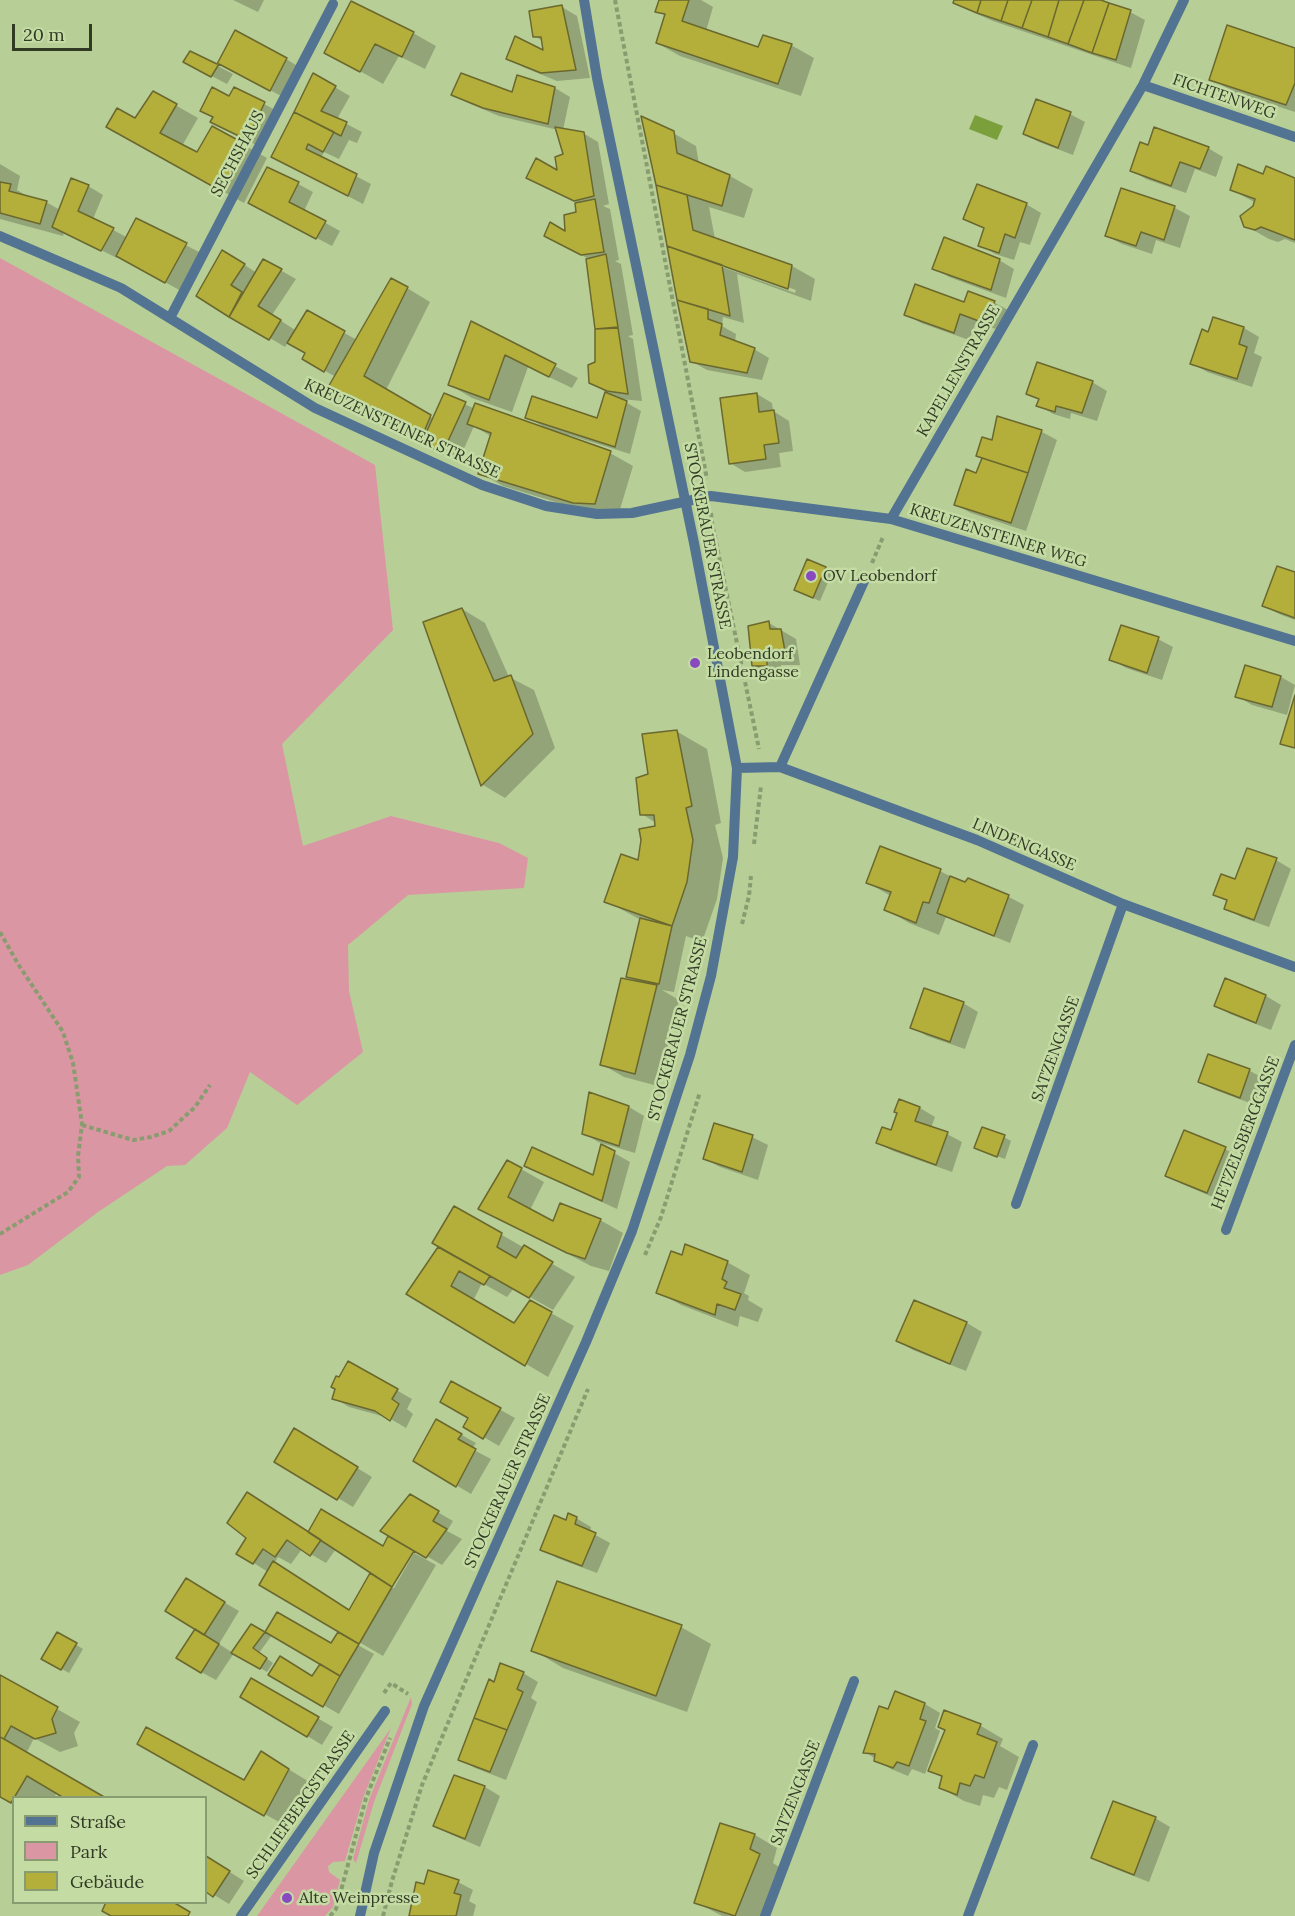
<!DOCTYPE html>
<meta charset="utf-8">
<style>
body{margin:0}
#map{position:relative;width:1295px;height:1916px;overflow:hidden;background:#b7ce97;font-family:Lora,serif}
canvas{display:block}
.legend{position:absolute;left:12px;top:1796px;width:195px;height:108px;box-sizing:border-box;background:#c4dba4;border:2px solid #899b71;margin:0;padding:8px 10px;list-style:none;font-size:18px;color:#313a24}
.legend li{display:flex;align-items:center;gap:12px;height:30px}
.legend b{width:30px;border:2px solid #899b71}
.scale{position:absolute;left:12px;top:24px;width:80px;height:27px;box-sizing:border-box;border:3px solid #313a24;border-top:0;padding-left:8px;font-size:18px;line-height:21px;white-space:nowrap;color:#313a24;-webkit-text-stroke:4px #c4dba4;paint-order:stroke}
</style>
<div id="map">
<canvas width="1295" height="1916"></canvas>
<ul class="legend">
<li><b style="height:8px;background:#527391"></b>Straße</li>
<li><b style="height:16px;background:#da96a3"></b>Park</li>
<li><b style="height:16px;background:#b4ae3b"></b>Gebäude</li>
</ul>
<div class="scale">20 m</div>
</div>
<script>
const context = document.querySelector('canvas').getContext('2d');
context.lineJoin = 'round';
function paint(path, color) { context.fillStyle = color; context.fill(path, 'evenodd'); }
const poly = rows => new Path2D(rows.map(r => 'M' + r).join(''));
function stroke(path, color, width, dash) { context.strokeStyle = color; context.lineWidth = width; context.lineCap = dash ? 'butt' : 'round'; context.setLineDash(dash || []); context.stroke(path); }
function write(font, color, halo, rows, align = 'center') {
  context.font = font + ' Lora,serif'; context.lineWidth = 5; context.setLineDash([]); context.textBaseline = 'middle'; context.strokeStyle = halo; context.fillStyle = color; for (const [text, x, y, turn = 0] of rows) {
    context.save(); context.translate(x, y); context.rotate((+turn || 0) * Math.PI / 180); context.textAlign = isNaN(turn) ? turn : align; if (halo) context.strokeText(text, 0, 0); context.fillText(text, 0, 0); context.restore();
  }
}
const green = poly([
 [0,258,375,465,393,630,282,744,303,846,391,816,499,843,528,858,524,888,408,895,348,945,349,991,363,1052,297,1105,250,1072,227,1128,185,1165,167,1166,98,1212,28,1265,0,1275],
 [411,1697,412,1704,374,1802,356,1863,353,1859,369,1800],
 [391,1728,363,1798,345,1861,333,1862,328,1866,329,1872,340,1880,333,1907,325,1916,257,1916]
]);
const water = poly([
 [975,115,1003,126,997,140,969,129]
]);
const shadow = poly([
 [233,0,264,0,258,12],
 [661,0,701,0,713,7,706,31,758,49,791,45,814,58,801,96,680,56,657,43,666,16,657,11],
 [956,0,1096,0,1130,12,1145,20,1131,68,993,21,970,11,955,2],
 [562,7,577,16,590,78,557,81,523,67,508,58,544,52,543,41,534,36],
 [413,33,436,46,425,69,399,56,383,84,326,52],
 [1295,50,1295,112,1234,92,1211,79],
 [191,52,233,74,227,84,200,70],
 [286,59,301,68,285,98,234,71],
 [314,75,350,96,337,119,362,132,357,143,349,140,339,159,324,152,321,158,371,184,363,204,288,165],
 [555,88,570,97,563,130,583,133,598,142,609,204,603,206,610,209,619,260,615,261,621,264,633,335,628,336,633,339,642,401,620,399,641,411,630,454,569,435,568,437,610,453,633,466,618,516,598,515,503,486,480,473,492,437,474,426,459,460,438,452,423,443,424,441,352,402,336,377,304,359,306,352,288,342,285,347,198,295,237,260,257,273,264,261,296,279,272,315,295,330,307,312,357,340,407,288,430,302,386,390,434,419,445,395,475,409,541,428,542,426,527,417,598,420,606,392,590,382,597,363,597,328,587,258,561,245,578,213,576,202,543,186,559,173,565,155,558,130,499,116,468,103,453,94,513,94],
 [154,93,198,118,182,146,198,154,244,145,267,158,244,203,130,140,136,120],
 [230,98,264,104,279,112,262,148,212,122],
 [1070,114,1085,122,1073,155,1039,142,1024,134],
 [643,119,673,133,696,146,699,164,730,176,753,189,744,218,709,207,715,239,792,266,815,279,811,301,737,274,744,323,723,317,722,326,736,334,735,342,754,349,769,358,762,380,707,370,691,361],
 [716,262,796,290,795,293,722,267],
 [1149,147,1208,148,1223,157,1216,177,1195,169,1186,193,1146,179,1131,170],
 [0,164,20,176,17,190,32,199,46,202,60,210,88,186,103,195,93,219,128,238,137,220,201,253,181,291,118,256,117,258,64,232,63,236,0,219],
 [1264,176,1295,179,1295,243,1285,239,1278,242,1269,239,1246,226,1256,203,1232,190],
 [298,184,313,192,304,211,340,231,332,246,265,211],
 [1122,190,1175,208,1190,216,1180,248,1156,240,1152,254,1122,244,1107,236],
 [1026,204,1041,213,1030,245,1020,242,1014,260,995,254,980,245,985,229,965,219],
 [999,260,1014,269,1006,298,949,277,934,268],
 [969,293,995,303,1010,311,999,330,976,322,969,340,921,323,906,314,965,304],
 [1214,319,1244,328,1259,337,1254,353,1262,357,1252,387,1207,372,1192,363,1209,333],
 [471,323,578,378,572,388,528,367,512,412,472,398,450,385],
 [1092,382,1107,391,1097,421,1071,413,1070,419,1053,414,1038,405,1040,400,1028,393],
 [757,394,772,403,773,411,789,421,793,451,779,453,781,467,745,472,730,463],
 [999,418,1042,432,1057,440,1026,531,971,513,956,505,977,474,983,458,978,456,993,441],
 [825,569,832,573,820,601,803,594],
 [1295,574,1295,620,1279,614,1264,606],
 [462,609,485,623,509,677,534,690,555,748,505,798,483,785,425,623],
 [769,623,796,639,800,665,781,665,782,674,768,673,753,665],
 [1158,639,1173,647,1162,680,1126,668,1111,659],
 [1281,677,1295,685,1287,715,1252,705,1237,696],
 [676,731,707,749,721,823,715,825,723,858,717,899,702,942,686,936,674,992,662,990,679,1000,658,1086,624,1077,601,1064,640,983,628,976,641,920,606,901,639,862,657,828,656,823,642,814,650,776],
 [881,848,940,871,965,884,969,880,1009,897,1024,905,1010,943,946,917,939,935,909,923,886,909,891,896,868,883],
 [1276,860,1291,869,1269,927,1241,917,1226,908,1228,902,1215,895,1236,881],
 [1226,980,1266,996,1281,1005,1271,1030,1230,1014,1215,1005],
 [963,1003,978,1012,965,1049,927,1036,912,1027],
 [1209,1056,1250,1071,1265,1079,1255,1105,1215,1090,1200,1082],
 [590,1094,629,1107,644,1116,635,1153,598,1142,583,1133],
 [900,1101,920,1108,935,1117,931,1128,947,1134,962,1142,952,1172,893,1151,878,1143,892,1132,899,1113],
 [752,1137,768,1145,758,1180,720,1167,705,1159],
 [1004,1137,1011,1141,1005,1159,983,1151],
 [1225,1149,1240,1157,1222,1201,1182,1184,1167,1176],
 [614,1153,630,1162,617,1209,541,1174,526,1166,594,1177],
 [521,1169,544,1182,530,1210,553,1223,600,1220,623,1233,609,1271,591,1266,480,1208],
 [455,1208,575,1277,553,1310,514,1288,507,1297,482,1283,473,1301,514,1325,531,1302,574,1326,548,1377,409,1294,440,1246],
 [683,1257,727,1262,750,1275,744,1293,749,1296,748,1300,763,1309,758,1322,740,1316,738,1327,681,1305,658,1292],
 [914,1302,967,1323,982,1332,966,1371,913,1350,898,1341],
 [349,1363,412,1399,407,1409,413,1414,406,1428,389,1418,349,1407,334,1398,339,1378],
 [452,1383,515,1418,499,1446,465,1426,470,1417],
 [437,1421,476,1443,472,1449,491,1459,471,1494,415,1461],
 [310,1439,372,1477,353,1507,276,1461],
 [410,1496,453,1521,447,1531,462,1539,442,1565,416,1550],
 [576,1518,591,1527,590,1532,610,1543,597,1573,557,1558,542,1549,566,1522],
 [309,1533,384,1548,412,1551,390,1588,394,1588,414,1553,436,1565,383,1656,261,1585,268,1572,238,1553],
 [302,1549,326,1563,336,1549,372,1573,350,1611,274,1564,278,1557,291,1564],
 [186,1580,239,1611,219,1644,233,1653,252,1626,265,1634,277,1614,332,1645,338,1634,374,1654,339,1714,270,1675,313,1677,322,1664,272,1635,259,1653,273,1663,267,1672,234,1653,216,1680,201,1672,197,1629],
 [681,1627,711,1644,687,1712,563,1668,533,1650],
 [58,1634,83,1649,69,1673,43,1658],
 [523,1673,538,1682,531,1698,537,1702,506,1780,475,1768,460,1760,495,1684],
 [0,1677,80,1722,74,1733,78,1746,60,1752,34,1738,26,1754,57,1792,54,1798,14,1798,14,1803,0,1795],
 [251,1680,333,1727,322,1745,242,1696],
 [896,1693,925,1704,940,1713,935,1728,940,1731,925,1774,912,1769,908,1776,891,1769,865,1752,889,1711],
 [945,1712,981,1726,1003,1739,1000,1746,1019,1757,1007,1790,999,1787,994,1798,983,1795,980,1806,964,1801,941,1788,943,1778,930,1771,946,1730],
 [139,1744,244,1782,262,1753,311,1783,288,1827],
 [455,1777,485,1787,500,1796,480,1847,450,1834,435,1826],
 [1155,1818,1170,1827,1149,1882,1108,1866,1093,1857],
 [755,1835,777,1848,773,1863,782,1869,763,1916,722,1916,696,1902],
 [206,1857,244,1881,229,1904,206,1890],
 [458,1882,473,1890,469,1901,476,1905,473,1916,410,1916]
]);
const building = poly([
 [659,0,689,0,682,21,758,47,763,35,792,44,778,84,656,43,665,14,655,12,659,0],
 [954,0,981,0,977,13,953,3,954,0],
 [981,0,1008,0,1001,21,977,13,981,0],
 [1008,0,1032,0,1022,28,1001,21,1008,0],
 [1032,0,1059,0,1048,37,1022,28,1032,0],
 [1059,0,1084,0,1068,44,1048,37,1059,0],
 [1084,0,1101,0,1109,3,1092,53,1068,44,1084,0],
 [351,1,414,32,402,57,375,44,360,72,324,53,351,1],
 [1109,3,1131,10,1116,60,1092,53,1109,3],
 [562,5,576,70,541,73,506,59,515,36,543,50,541,37,533,37,529,11,562,5],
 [1227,25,1295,48,1295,83,1286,105,1209,80,1227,25],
 [235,30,287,58,270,91,219,64,211,77,183,62,190,51,217,64,235,30],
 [313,73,336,86,321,111,347,122,341,136,294,112,313,73],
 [461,73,512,92,517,75,555,87,548,124,483,108,451,95,461,73],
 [212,87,229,96,234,87,265,102,247,140,210,122,213,117,200,111,212,87],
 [153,91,177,104,160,133,197,152,212,126,245,144,221,191,106,127,117,108,135,118,153,91],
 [1036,99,1071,112,1058,148,1023,134,1036,99],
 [294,112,334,132,323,152,308,144,306,149,357,174,348,196,271,157,294,112],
 [641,116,674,131,677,153,730,175,722,206,656,185,641,116],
 [555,127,584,132,594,196,574,201,526,178,536,158,557,170,555,157,563,154,555,127],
 [1154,127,1209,147,1200,169,1180,162,1171,186,1130,171,1140,142,1148,145,1154,127],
 [1238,164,1263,174,1266,166,1295,178,1295,240,1261,227,1255,230,1244,227,1240,216,1253,206,1255,199,1230,190,1238,164],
 [267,167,299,182,289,202,326,221,316,239,248,203,267,167],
 [71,178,89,185,78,211,114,228,101,251,52,227,71,178],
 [0,182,11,184,9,191,47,201,40,224,0,213,0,182],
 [977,184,1027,203,1015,238,1005,234,999,253,978,246,984,228,963,219,977,184],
 [656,185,687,195,693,230,792,265,788,289,667,246,656,185],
 [1121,188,1175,206,1164,240,1141,232,1136,246,1105,236,1121,188],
 [595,199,604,252,581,255,544,236,550,222,565,231,564,215,576,212,575,203,595,199],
 [136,218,187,243,165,283,116,256,136,218],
 [944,237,1000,259,991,290,932,269,944,237],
 [667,246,722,265,730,316,677,300,667,246],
 [222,250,245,264,231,285,242,292,229,317,196,296,222,250],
 [606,254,618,327,595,329,586,259,606,254],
 [263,259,282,269,258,306,281,320,269,340,229,317,263,259],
 [391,278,408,287,364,376,431,415,421,439,327,389,391,278],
 [915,284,964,302,968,291,995,301,984,323,960,314,954,333,904,315,915,284],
 [677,300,708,309,708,319,722,324,720,335,755,348,747,373,690,362,677,300],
 [307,310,345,331,324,372,302,359,305,353,287,343,307,310],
 [1213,317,1244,327,1239,344,1247,347,1237,379,1190,364,1202,329,1208,332,1213,317],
 [471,321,556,364,549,377,505,355,489,400,448,385,471,321],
 [618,328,628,394,607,391,589,383,588,365,595,362,595,329,618,328],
 [1037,362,1093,381,1082,413,1056,406,1055,412,1036,406,1039,399,1026,394,1037,362],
 [605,392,627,401,615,447,525,418,532,396,597,418,605,392],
 [444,393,466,402,443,452,421,444,444,393],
 [757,393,759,412,774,410,779,443,764,445,766,459,729,464,720,398,757,393],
 [475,403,611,451,595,504,573,503,478,474,491,433,467,424,475,403],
 [997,416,1042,430,1028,473,976,456,982,437,992,440,997,416],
 [982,458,1028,473,1011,523,954,505,966,469,976,473,982,458],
 [807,559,826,567,813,598,794,590,807,559],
 [1277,566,1295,572,1295,618,1262,606,1277,566],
 [462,608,494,681,511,675,533,734,481,786,423,622,462,608],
 [769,621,770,629,781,629,786,657,767,657,767,666,752,666,748,626,769,621],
 [1121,625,1159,637,1147,673,1109,660,1121,625],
 [1245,665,1281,676,1272,707,1235,697,1245,665],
 [1295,695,1295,748,1280,744,1295,695],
 [677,730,692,806,686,808,693,840,687,882,672,926,604,902,621,854,638,860,641,840,639,829,655,826,654,815,640,815,636,778,648,774,642,734,677,730],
 [880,846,941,869,929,903,923,902,916,923,884,910,891,892,866,883,880,846],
 [1247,848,1277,858,1254,920,1224,909,1227,900,1213,895,1221,874,1235,879,1247,848],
 [950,876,965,882,968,878,1009,895,994,936,937,913,950,876],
 [640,918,672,926,659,984,626,977,640,918],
 [621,978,657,985,635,1074,600,1065,621,978],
 [1225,978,1266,995,1256,1023,1214,1006,1225,978],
 [924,988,964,1002,950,1042,910,1028,924,988],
 [1208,1054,1250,1069,1240,1098,1198,1082,1208,1054],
 [589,1092,629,1106,619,1146,582,1134,589,1092],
 [899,1099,920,1107,915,1121,948,1132,936,1165,876,1143,882,1127,891,1130,897,1113,894,1112,899,1099],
 [714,1123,753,1135,742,1172,703,1159,714,1123],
 [982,1127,1005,1135,997,1157,974,1148,982,1127],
 [1184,1130,1226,1147,1207,1193,1165,1176,1184,1130],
 [601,1144,615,1151,602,1201,524,1166,532,1147,593,1175,601,1144],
 [507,1160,522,1168,508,1197,553,1221,560,1203,601,1219,585,1259,567,1253,478,1209,507,1160],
 [454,1206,502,1233,497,1247,516,1258,524,1245,553,1262,529,1298,432,1243,454,1206],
 [685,1244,728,1261,722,1279,727,1282,724,1288,741,1294,735,1310,717,1304,715,1315,656,1293,671,1251,682,1255,685,1244],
 [438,1247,490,1276,484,1285,459,1271,451,1286,514,1323,530,1300,552,1312,525,1366,406,1294,438,1247],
 [914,1300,967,1322,950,1364,896,1341,914,1300],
 [348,1361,398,1389,392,1399,399,1404,390,1421,375,1411,332,1399,335,1389,331,1387,336,1376,339,1377,348,1361],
 [451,1381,501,1408,483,1439,463,1427,468,1418,440,1402,451,1381],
 [436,1419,462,1434,458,1439,476,1449,456,1487,413,1461,436,1419],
 [294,1428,358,1467,337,1500,274,1462,294,1428],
 [247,1492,321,1540,310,1556,287,1540,275,1557,263,1549,253,1564,236,1554,246,1538,227,1523,247,1492],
 [410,1494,439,1511,433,1521,447,1529,426,1558,380,1531,410,1494],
 [321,1509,383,1546,388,1536,414,1551,392,1587,308,1532,321,1509],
 [568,1513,577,1517,575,1524,596,1533,582,1566,540,1550,554,1515,566,1520,568,1513],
 [273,1561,349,1610,370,1573,392,1587,359,1644,259,1585,273,1561],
 [186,1578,225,1602,204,1635,165,1611,186,1578],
 [557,1581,682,1625,656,1696,531,1651,557,1581],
 [277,1612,331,1643,338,1632,359,1644,340,1676,265,1632,277,1612],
 [251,1624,265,1632,253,1648,267,1658,260,1669,231,1653,251,1624],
 [195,1629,219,1644,201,1673,176,1658,195,1629],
 [57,1632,77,1643,61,1670,41,1659,57,1632],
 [280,1656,312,1676,320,1664,340,1676,323,1707,268,1675,280,1656],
 [500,1663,524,1672,517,1689,523,1692,507,1730,474,1718,489,1679,494,1682,500,1663],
 [0,1675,58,1707,52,1719,56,1733,35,1739,11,1726,4,1739,0,1737,0,1675],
 [251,1678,319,1717,307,1737,240,1697,251,1678],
 [895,1691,925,1703,920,1719,926,1721,909,1766,897,1762,893,1768,874,1761,875,1754,863,1753,879,1706,888,1709,895,1691],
 [944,1710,981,1724,977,1734,997,1742,984,1778,975,1775,970,1786,960,1783,957,1795,939,1788,942,1776,928,1771,945,1730,938,1727,944,1710],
 [474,1718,507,1730,490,1772,458,1760,474,1718],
 [146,1727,244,1780,261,1751,289,1769,264,1816,137,1744,146,1727],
 [0,1737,4,1739,106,1798,64,1798,27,1776,11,1803,0,1797,0,1737],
 [454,1775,485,1786,465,1839,433,1826,454,1775],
 [1113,1801,1156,1817,1134,1875,1091,1858,1113,1801],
 [720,1823,755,1834,750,1849,760,1854,735,1916,694,1903,720,1823],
 [206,1856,230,1871,213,1897,206,1892,206,1856],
 [428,1870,459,1880,454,1893,461,1895,456,1916,409,1916,416,1882,424,1884,428,1870],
 [106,1902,173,1902,190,1912,188,1916,111,1916,102,1911,106,1902]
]);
const path = poly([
 [615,0,707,479],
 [711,513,712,523,759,749],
 [872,563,883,537],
 [754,844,761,786],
 [742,924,749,896,751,876],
 [0,932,18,964,63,1032,73,1063,82,1124,78,1156,79,1177,68,1192,0,1234],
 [82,1125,133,1140,151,1137,169,1131,195,1107,210,1085],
 [645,1255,661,1217,700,1092],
 [384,1693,391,1683,408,1694],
 [330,1916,336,1909,366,1798,390,1738],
 [383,1916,392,1881,422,1785,588,1389]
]);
const minor = poly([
 [1143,85,1295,137],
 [0,236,121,288,315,408,482,485,546,506,597,514,632,513,711,496,891,519,1295,641],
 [170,318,333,4],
 [891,519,1143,85,1184,0],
 [780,767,866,577],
 [737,768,780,767,977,840,1123,904,1295,967],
 [1016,1204,1123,904],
 [1226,1230,1295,1045],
 [241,1916,385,1711],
 [360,1916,374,1853,424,1706,586,1342,632,1231,690,1055,711,976,733,857,737,768,694,543,597,78,584,0],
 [765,1916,854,1681],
 [968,1916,1033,1745]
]);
const markers = [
 [811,576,6,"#8a4abf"],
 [695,663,6,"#8a4abf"],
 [287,1898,6,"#8a4abf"]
];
const streetNames = [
 ["FICHTENWEG",1224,97,19],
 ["SECHSHAUS",238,154,-62],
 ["KAPELLENSTRASSE",959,371,-60],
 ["KREUZENSTEINER STRASSE",402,429,25],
 ["STOCKERAUER STRASSE",707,536,79],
 ["KREUZENSTEINER WEG",998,536,17],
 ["LINDENGASSE",1024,845,23],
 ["STOCKERAUER STRASSE",678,1029,-75],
 ["SATZENGASSE",1056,1049,-70],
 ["HETZELSBERGGASSE",1246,1133,-69],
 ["STOCKERAUER STRASSE",508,1481,-66],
 ["SATZENGASSE",796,1793,-69],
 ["SCHLIEFBERGSTRASSE",301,1805,-55]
];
const poiNames = [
 ["OV Leobendorf",823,576],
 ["Leobendorf",707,654],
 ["Lindengasse",707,672],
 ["Alte Weinpresse",299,1898]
];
paint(green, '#da96a3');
paint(water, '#7b9f3b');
paint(shadow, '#0003');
paint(building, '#b4ae3b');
stroke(building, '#6a682e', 1.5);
stroke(path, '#899c70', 4, [4.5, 3]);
stroke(minor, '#527391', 10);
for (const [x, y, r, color] of markers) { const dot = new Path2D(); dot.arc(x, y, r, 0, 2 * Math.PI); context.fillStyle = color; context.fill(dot); stroke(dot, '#c4dba4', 2); }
write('16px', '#313a24', '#c4dba4', streetNames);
write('16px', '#313a24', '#c4dba4', poiNames, 'left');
</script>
